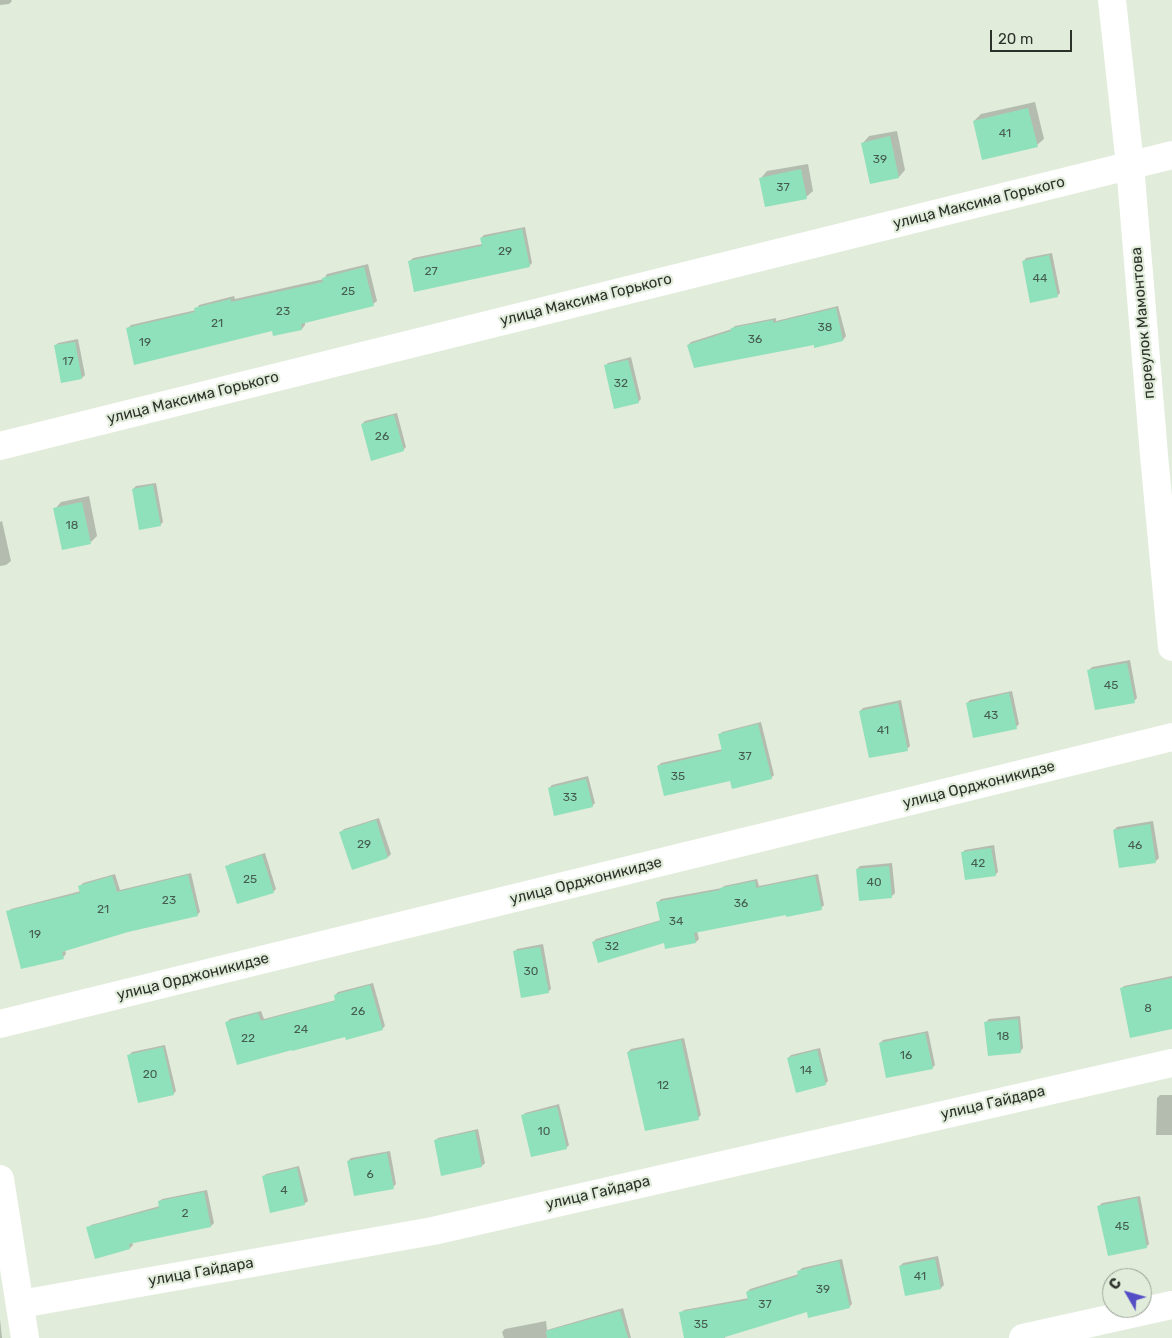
<!DOCTYPE html>
<meta charset="utf-8">
<style>
body{margin:0}
#map{position:relative;width:1172px;height:1338px;overflow:hidden;background:#e1ecdb;font-family:Rubik,sans-serif}
canvas{display:block}
.north{position:absolute;left:1102px;top:1268px;width:50px;height:50px;box-sizing:border-box;background:#e1ecdb;border:1px solid #99a194;border-radius:50%;rotate:308deg;font-size:14px;font-weight:700;line-height:20px;text-align:center;color:#2c312a}
.north::after{content:'';display:block;margin:auto;width:18px;height:22px;background:#544ec6;clip-path:polygon(50% 0,100% 100%,50% 72%,0 100%)}
.scale{position:absolute;left:990px;top:30px;width:82px;height:22px;box-sizing:border-box;border:2px solid #2c312a;border-top:0;padding-left:6px;font-size:15px;line-height:18px;white-space:nowrap;color:#2c312a;-webkit-text-stroke:4px #e1ecdb;paint-order:stroke}
</style>
<div id="map">
<canvas width="1172" height="1338"></canvas>
<div class="north">С</div>
<div class="scale">20 m</div>
</div>
<script>
const context = document.querySelector('canvas').getContext('2d');
context.lineJoin = 'round';
function paint(path, color) { context.fillStyle = color; context.fill(path, 'evenodd'); }
const poly = rows => new Path2D(rows.map(r => 'M' + r).join(''));
function stroke(path, color, width, dash) { context.strokeStyle = color; context.lineWidth = width; context.lineCap = dash ? 'butt' : 'round'; context.setLineDash(dash || []); context.stroke(path); }
function write(font, color, halo, rows, align = 'center') {
  context.font = font + ' Rubik,sans-serif'; context.lineWidth = 4.5; context.setLineDash([]); context.textBaseline = 'middle'; context.strokeStyle = halo; context.fillStyle = color; for (const [text, x, y, turn = 0] of rows) {
    context.save(); context.translate(x, y); context.rotate((+turn || 0) * Math.PI / 180); context.textAlign = isNaN(turn) ? turn : align; if (halo) context.strokeText(text, 0, 0); context.fillText(text, 0, 0); context.restore();
  }
}
const shadow = poly([
 [0,0,11,0,12,1,9,4,0,5],
 [1035,102,1044,139,1037,145,974,121,981,114],
 [897,131,905,170,899,177,863,143,869,136],
 [808,164,813,191,806,197,761,178,767,171],
 [525,227,532,263,529,266,410,261,413,258,482,244,481,238,484,235],
 [1052,253,1060,293,1057,296,1023,262,1026,258],
 [368,264,377,301,373,304,305,321,305,325,302,329,127,329,131,325,196,310,199,305,234,296,235,299,324,279,327,274],
 [838,306,846,336,843,340,814,344,688,345,691,342,732,329,735,326,776,318,776,321],
 [78,339,85,375,82,378,55,346,58,343],
 [631,357,641,399,638,402,605,366,608,363],
 [397,413,406,447,403,450,362,424,365,421],
 [156,483,163,522,160,525,133,489,136,486],
 [89,496,97,536,91,542,55,509,61,502],
 [2,521,11,561,6,565,0,566,0,522],
 [1130,660,1137,698,1134,701,1089,670,1092,667],
 [1012,691,1019,724,1016,727,967,703,970,700],
 [901,700,910,746,907,749,860,711,863,708],
 [761,722,774,775,771,778,731,780,658,766,661,763,723,749,719,735,722,732],
 [588,776,595,803,592,806,549,788,552,785],
 [379,818,391,854,388,857,341,832,344,829],
 [1153,821,1159,858,1156,861,1114,830,1117,827],
 [994,845,998,872,995,875,962,853,965,850],
 [265,853,276,889,273,892,227,867,230,864],
 [892,863,895,893,892,896,857,869,860,866],
 [191,873,200,912,197,915,128,931,65,950,66,954,63,957,8,912,11,909,81,891,80,886,83,883,115,874,120,890],
 [818,874,824,905,821,908,787,913,697,931,699,939,696,942,593,942,596,939,661,920,658,902,661,899,722,888,724,886,757,879,759,886],
 [543,944,551,989,548,992,514,952,517,949],
 [1172,976,1172,1028,1121,989,1124,986],
 [373,983,385,1026,382,1029,346,1036,227,1022,230,1019,261,1011,264,1019,336,1000,335,995,338,992],
 [1020,1016,1023,1048,1020,1052,986,1022,989,1019],
 [928,1031,935,1065,932,1068,880,1043,883,1040],
 [684,1038,701,1115,698,1118,628,1052,631,1049],
 [165,1045,176,1091,173,1094,129,1055,132,1052],
 [820,1048,828,1081,825,1084,788,1058,791,1055],
 [1160,1095,1172,1095,1172,1135,1156,1135,1157,1098],
 [559,1104,569,1145,566,1148,522,1116,525,1113],
 [478,1129,485,1163,482,1166,435,1141,438,1138],
 [390,1151,396,1184,393,1187,348,1161,351,1158],
 [299,1166,308,1201,304,1204,263,1177,266,1174],
 [207,1190,214,1223,211,1226,132,1242,133,1245,130,1248,88,1228,91,1225,160,1206,159,1202,162,1199],
 [1140,1196,1149,1244,1146,1247,1099,1206,1102,1203],
 [938,1256,944,1285,941,1288,900,1266,903,1263],
 [842,1259,852,1304,849,1307,808,1311,725,1336,725,1338,685,1338,681,1313,684,1310,749,1298,747,1292,750,1289,799,1274,799,1271,802,1268],
 [623,1308,631,1338,504,1338,502,1332,505,1329,546,1321,547,1330],
 [0,1319,2,1338,0,1338]
]);
const building = poly([
 [1028,108,1038,147,982,160,973,121],
 [890,136,899,178,870,184,861,143],
 [801,169,807,199,765,207,759,178],
 [522,229,530,267,414,292,408,261,482,246,480,238],
 [1049,255,1058,297,1030,303,1022,261],
 [364,267,374,306,301,324,302,330,273,336,272,331,134,365,126,328,195,312,194,308,231,299,231,302,323,282,322,278],
 [836,308,843,341,814,348,814,345,694,368,687,345,731,331,731,328,773,320,773,323],
 [75,342,82,379,61,383,54,345],
 [628,360,639,403,614,409,604,365],
 [394,415,404,451,371,461,361,424],
 [153,485,161,526,139,530,132,489],
 [82,502,91,544,62,550,53,508],
 [1127,663,1135,703,1095,710,1087,670],
 [1009,693,1017,729,973,738,966,703],
 [898,703,908,751,869,758,859,711],
 [758,724,772,779,732,789,730,781,664,796,657,766,722,751,718,734],
 [586,779,593,807,554,816,548,788],
 [376,820,388,858,352,870,339,832],
 [1150,824,1156,863,1119,868,1113,830],
 [991,848,996,876,965,880,961,852],
 [262,855,274,893,237,904,225,866],
 [889,866,892,898,859,901,856,869],
 [188,875,198,916,128,932,62,952,64,959,21,969,6,911,80,893,78,886,112,876,117,892],
 [815,876,822,910,786,917,786,915,694,933,696,943,665,949,664,943,598,963,592,942,660,921,656,902,720,890,720,888,755,881,756,888],
 [540,947,549,993,521,998,513,951],
 [1172,978,1172,1029,1130,1038,1120,988],
 [370,985,383,1030,346,1040,345,1037,292,1051,292,1050,237,1065,225,1022,258,1013,261,1021,335,1001,334,995],
 [1018,1019,1021,1053,988,1056,984,1022],
 [925,1033,933,1069,886,1078,879,1043],
 [681,1040,699,1120,645,1131,627,1052],
 [163,1047,174,1095,138,1103,127,1055],
 [817,1050,826,1085,796,1093,787,1058],
 [557,1107,567,1149,531,1157,521,1115],
 [475,1131,482,1167,441,1176,434,1140],
 [387,1153,394,1189,354,1196,347,1161],
 [297,1168,305,1205,270,1213,262,1176],
 [204,1192,211,1227,129,1244,130,1249,95,1259,86,1227,159,1208,158,1201],
 [1137,1198,1147,1248,1108,1256,1097,1206],
 [935,1259,941,1289,905,1296,899,1266],
 [839,1261,850,1308,808,1318,807,1312,722,1338,684,1338,679,1312,748,1300,746,1292,798,1276,797,1271],
 [620,1311,628,1338,547,1338,546,1331]
]);
const minor = poly([
 [1112,0,1130,165,1154,455,1172,647],
 [0,446,1172,155],
 [0,1024,1172,737],
 [0,1179,25,1338],
 [21,1304,433,1231,1172,1063],
 [1023,1338,1172,1305]
]);
const numberNames = [
 ["41",1005,134],
 ["39",880,160],
 ["37",783,188],
 ["29",505,252],
 ["27",431,272],
 ["44",1040,279],
 ["25",348,292],
 ["23",283,312],
 ["21",217,324],
 ["38",825,328],
 ["36",755,340],
 ["19",145,343],
 ["17",68,362],
 ["32",621,384],
 ["26",382,437],
 ["18",72,526],
 ["45",1111,686],
 ["43",991,716],
 ["41",883,731],
 ["37",745,757],
 ["35",678,777],
 ["33",570,798],
 ["29",364,845],
 ["46",1135,846],
 ["42",978,864],
 ["25",250,880],
 ["40",874,883],
 ["23",169,901],
 ["36",741,904],
 ["21",103,910],
 ["34",676,922],
 ["19",35,935],
 ["32",612,947],
 ["30",531,972],
 ["8",1148,1009],
 ["26",358,1012],
 ["24",301,1030],
 ["18",1003,1037],
 ["22",248,1039],
 ["16",906,1056],
 ["14",806,1071],
 ["20",150,1075],
 ["12",663,1086],
 ["10",544,1132],
 ["6",370,1175],
 ["4",284,1191],
 ["2",185,1214],
 ["45",1122,1227],
 ["41",920,1277],
 ["39",823,1290],
 ["37",765,1305],
 ["35",701,1325]
];
const streetNames = [
 ["улица Максима Горького",979,203,-14],
 ["улица Максима Горького",586,300,-14],
 ["переулок Мамонтова",1143,323,-95],
 ["улица Максима Горького",193,398,-14],
 ["улица Орджоникидзе",979,785,-14],
 ["улица Орджоникидзе",586,881,-14],
 ["улица Орджоникидзе",193,977,-14],
 ["улица Гайдара",993,1103,-13],
 ["улица Гайдара",598,1193,-13],
 ["улица Гайдара",201,1272,-10]
];
paint(shadow, '#0003');
paint(building, '#8fe1bb');
stroke(minor, '#fff', 28);
write('12px', '#455d4e', null, numberNames);
write('15px', '#2c312a', '#e1ecdb', streetNames);
</script>
